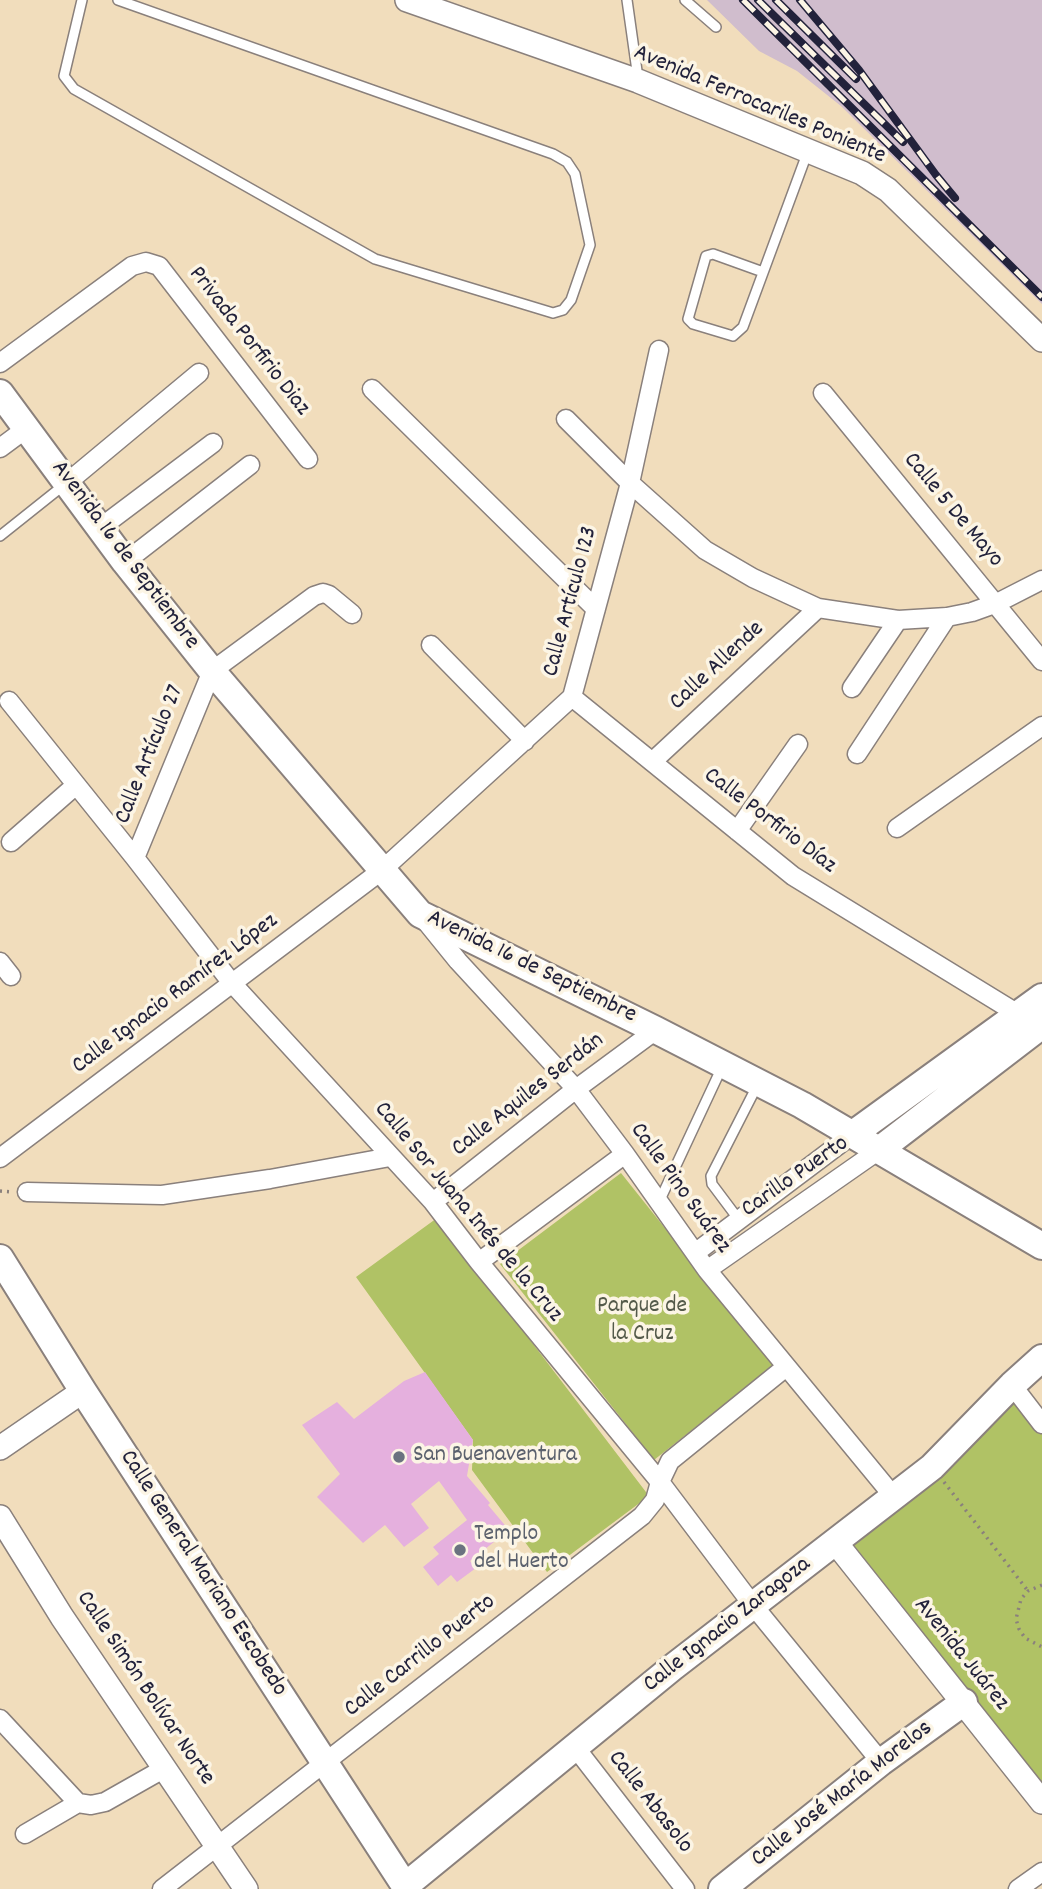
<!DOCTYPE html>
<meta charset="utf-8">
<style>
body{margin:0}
canvas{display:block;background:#f1ddbc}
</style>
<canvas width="1042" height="1889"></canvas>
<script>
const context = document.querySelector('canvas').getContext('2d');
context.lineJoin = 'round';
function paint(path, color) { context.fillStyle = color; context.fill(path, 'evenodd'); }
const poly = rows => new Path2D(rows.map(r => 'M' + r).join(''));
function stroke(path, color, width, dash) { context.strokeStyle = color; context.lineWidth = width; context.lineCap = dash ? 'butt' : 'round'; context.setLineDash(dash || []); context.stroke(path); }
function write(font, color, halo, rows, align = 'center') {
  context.font = font + ' Dekko,sans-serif'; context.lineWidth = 7; context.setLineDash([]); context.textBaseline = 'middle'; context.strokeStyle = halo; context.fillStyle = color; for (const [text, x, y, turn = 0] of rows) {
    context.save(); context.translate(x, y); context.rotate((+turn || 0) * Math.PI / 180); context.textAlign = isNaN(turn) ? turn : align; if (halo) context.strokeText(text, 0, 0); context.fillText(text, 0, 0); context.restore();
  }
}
const industrial = poly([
 [707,0,1042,0,1042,304,841,106,797,71,759,51]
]);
const green = poly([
 [621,1173,774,1365,654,1460,500,1264],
 [437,1218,649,1496,547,1572,472,1470,473,1440,356,1277],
 [1012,1385,1042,1424,1042,1802,836,1543]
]);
const building = poly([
 [425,1372,473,1440,467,1476,490,1503,488,1505,509,1530,470,1561,476,1568,457,1582,451,1575,438,1586,423,1567,439,1554,433,1547,467,1520,439,1481,411,1504,429,1528,404,1547,385,1525,363,1543,317,1497,340,1474,302,1425,337,1402,354,1419,404,1381]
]);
const path = poly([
 [0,1191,12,1192],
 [944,1482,1028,1591],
 [1042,1585,1028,1591,1021,1599,1016,1619,1019,1629,1025,1638,1042,1647]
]);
const service = poly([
 [82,0,64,76,74,89,375,259,553,313,563,310,571,300,590,245,575,174,567,162,553,154,118,0],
 [627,0,638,78],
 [685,0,716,27],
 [763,272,713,254,706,256,688,319,693,324,733,336,743,327,808,151],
 [0,536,64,485],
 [659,1202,722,1067],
 [739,1220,712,1184,711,1176,758,1084]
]);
const minor = poly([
 [0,363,132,266,146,262,159,266,308,459],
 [372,389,596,609],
 [823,393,1042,661],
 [566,419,630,483,705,550,753,578,818,608,898,620,947,617,972,612,997,603,1042,580],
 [0,448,27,428],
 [68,482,199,373],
 [100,528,213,443],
 [125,562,250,465],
 [431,645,525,741],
 [852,688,898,620],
 [572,697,793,876,1018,1014],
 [9,701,135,858,231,982,433,1202,479,1262,660,1482,752,1604,881,1762],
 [857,754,947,617],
 [652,762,818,608],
 [897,828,1042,726],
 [737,831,798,744],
 [11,842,76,785],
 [135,858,212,671,314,596,323,593,329,595,352,614],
 [424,919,458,961,576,1089,625,1154,707,1270,894,1497],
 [0,962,11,976],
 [0,1158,381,871,572,697,630,483,659,350],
 [27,1192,162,1195,270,1179,390,1157],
 [433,1202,576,1089,656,1030],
 [695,1253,853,1134],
 [479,1262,625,1154],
 [707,1270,879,1150],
 [1012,1385,1042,1424],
 [0,1719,78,1803,91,1805,105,1802,165,1768],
 [575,1747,685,1889],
 [25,1834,78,1803],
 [162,1889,642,1516,655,1500,660,1482,670,1461,786,1367],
 [1018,1889,1042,1872]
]);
const tertiary = poly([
 [407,0,638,81,862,173,888,190,1042,340],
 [0,1448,83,1391],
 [0,1517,62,1617,246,1889],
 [836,1543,1042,1802]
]);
const secondary = poly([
 [0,393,125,562,212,671,420,914,656,1030,802,1105,1042,1246],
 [853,1134,1042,997],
 [879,1150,1042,1025],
 [0,1258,83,1391,407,1889],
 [405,1886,673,1667,932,1467,1012,1385,1042,1358],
 [722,1889,881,1762,964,1702]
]);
const rail = poly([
 [743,0,1042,297],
 [758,0,903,142],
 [776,0,856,79],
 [800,0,859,70,936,175,955,198]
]);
const markers = [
 [399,1457,7,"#6b7280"],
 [460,1550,7,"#6b7280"]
];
const streetNames = [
 ["Avenida Ferrocariles Poniente",759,106,23],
 ["Privada Porfirio Diaz",248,342,52],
 ["Calle 5 De Mayo",952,511,50],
 ["Avenida 16 de Septiembre",124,556,53],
 ["Calle Artículo 123",572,602,-75],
 ["Calle Allende",718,667,-43],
 ["Calle Artículo 27",151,755,-68],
 ["Calle Porfirio Díaz",769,822,37],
 ["Avenida 16 de Septiembre",531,968,26],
 ["Calle Ignacio Ramírez López",176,995,-37],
 ["Calle Aquiles Serdán",529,1096,-38],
 ["Carillo Puerto",796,1178,-35],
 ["Calle Pino Suárez",679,1189,54],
 ["Calle Sor Juana Inés de la Cruz",467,1213,50],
 ["Calle General Mariano Escobedo",202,1574,57],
 ["Calle Ignacio Zaragoza",728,1626,-38],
 ["Avenida Juárez",960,1655,51],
 ["Calle Carrillo Puerto",421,1657,-38],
 ["Calle Simón Bolívar Norte",144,1689,56],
 ["Calle José María Morelos",843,1795,-38],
 ["Calle Abasolo",649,1803,52]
];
const parkNames = [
 ["Parque de",642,1308],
 ["la Cruz",642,1336]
];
const worshipNames = [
 ["San Buenaventura",413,1457],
 ["Templo",474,1536],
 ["del Huerto",474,1564]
];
paint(industrial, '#d0bdcd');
paint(green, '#b0c265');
paint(building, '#e5b0de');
stroke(service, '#8a807c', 12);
stroke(minor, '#8a807c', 21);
stroke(tertiary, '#8a807c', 26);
stroke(secondary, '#8a807c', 30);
stroke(path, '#8a807c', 3.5, [2, 5]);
stroke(service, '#fff', 9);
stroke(minor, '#fff', 18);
stroke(tertiary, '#fff', 23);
stroke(secondary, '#fff', 26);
stroke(rail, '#22223b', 8);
stroke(rail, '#fcf5e5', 5, [16]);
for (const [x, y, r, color] of markers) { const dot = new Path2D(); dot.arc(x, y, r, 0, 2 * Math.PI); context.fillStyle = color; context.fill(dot); stroke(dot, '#fcf5e5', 2.5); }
write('24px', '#22223b', '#fcf5e5', streetNames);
write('24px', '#545a4a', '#fcf5e5', parkNames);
write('24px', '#5b616d', '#fcf5e5', worshipNames, 'left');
</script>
